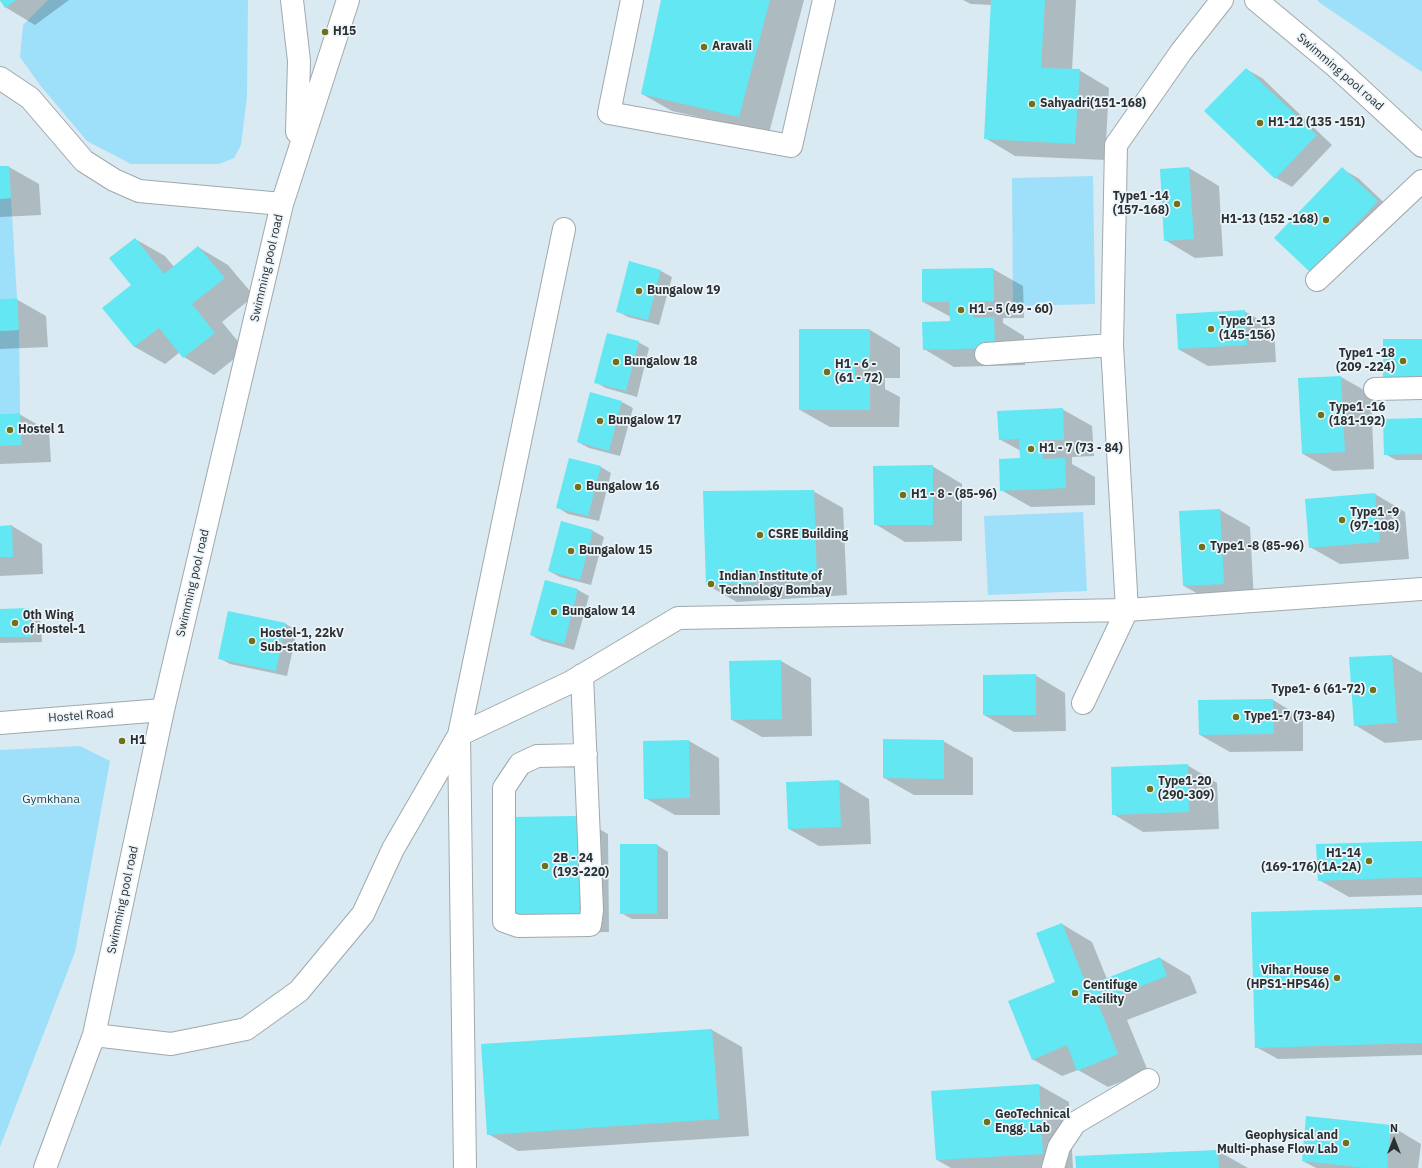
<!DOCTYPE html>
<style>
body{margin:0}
#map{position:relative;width:1422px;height:1168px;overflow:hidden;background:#ebf4f8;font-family:"IBM Plex Sans",sans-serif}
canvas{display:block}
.north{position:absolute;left:1374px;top:1120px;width:40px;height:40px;-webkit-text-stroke:3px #ebf4f8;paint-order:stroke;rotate:0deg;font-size:11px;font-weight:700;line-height:16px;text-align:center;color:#2c2f31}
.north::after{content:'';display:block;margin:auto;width:14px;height:18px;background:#2c2f31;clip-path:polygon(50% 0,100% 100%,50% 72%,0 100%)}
</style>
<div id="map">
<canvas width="1422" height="1168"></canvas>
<div class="north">N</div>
</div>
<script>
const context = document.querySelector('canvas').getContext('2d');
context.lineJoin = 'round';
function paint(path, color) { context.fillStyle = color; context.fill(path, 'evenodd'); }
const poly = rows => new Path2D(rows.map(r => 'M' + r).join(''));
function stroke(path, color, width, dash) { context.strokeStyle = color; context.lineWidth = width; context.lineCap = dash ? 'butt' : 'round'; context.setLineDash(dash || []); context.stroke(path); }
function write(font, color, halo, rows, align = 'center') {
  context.font = font + ' "IBM Plex Sans",sans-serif'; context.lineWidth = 3.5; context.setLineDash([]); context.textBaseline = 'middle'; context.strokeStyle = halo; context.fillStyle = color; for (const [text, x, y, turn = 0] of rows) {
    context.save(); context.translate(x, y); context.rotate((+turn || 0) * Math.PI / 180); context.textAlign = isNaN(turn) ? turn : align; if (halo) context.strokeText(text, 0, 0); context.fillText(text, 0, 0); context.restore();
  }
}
const built = poly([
 [0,0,1422,0,1422,1168,0,1168]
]);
const green = poly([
 [48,0,248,0,247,96,241,145,234,158,219,164,131,164,87,141,40,85,20,57,23,25],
 [1317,0,1422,0,1422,72,1320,3],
 [1093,176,1095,304,1013,306,1012,178],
 [11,198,17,298,0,299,0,199],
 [19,330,20,413,0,414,0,331],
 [1083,512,1087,591,988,595,984,516],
 [80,746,110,761,75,952,0,1147,0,750]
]);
const shadow = poly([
 [0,0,69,0,35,25,5,7],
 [662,0,804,0,769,133,672,111,642,94],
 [963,0,1076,0,1072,70,1079,70,1109,88,1105,160,1015,156,985,138,992,5,971,4],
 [1246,69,1262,78,1332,145,1292,187,1276,178],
 [0,167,9,167,39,184,41,215,0,217],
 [1189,168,1219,186,1223,256,1195,258,1165,240,1161,170],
 [1342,169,1358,178,1393,211,1311,271],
 [135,239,165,256,174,267,198,247,228,265,254,296,222,322,245,350,214,375,184,357,180,352,165,364,135,347,104,308,132,285],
 [630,263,661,271,672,277,659,325,628,317,617,311],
 [993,269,1023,286,1024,318,1003,318,1003,323,1024,336,1025,365,954,367,924,349,951,322,951,317,923,302,923,270],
 [16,299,46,316,48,347,0,349,0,300],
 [1244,311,1274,328,1276,362,1208,366,1178,349],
 [870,330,900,348,900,378,885,378,885,389,900,397,899,427,830,427,800,410],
 [638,342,649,348,637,397,606,388,595,382],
 [1341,377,1371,394,1374,469,1333,471,1303,454],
 [622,402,633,408,620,456,589,448,578,442],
 [1062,409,1092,426,1094,456,1072,457,1072,464,1095,477,1095,505,1031,507,1001,490,1021,459,1021,451,999,439],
 [19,414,49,431,51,462,0,464,0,415],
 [1422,419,1422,460,1396,460,1385,454],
 [932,466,962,484,962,541,905,542,875,524],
 [601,467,611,473,599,521,568,514,557,507],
 [813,491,843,508,847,595,737,602,707,585],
 [1375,494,1405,512,1409,559,1340,564,1310,547],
 [1220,510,1250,527,1254,601,1214,603,1184,586,1180,512],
 [562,523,593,531,604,537,591,585,560,577,549,571],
 [12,526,42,544,43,574,0,576,0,527],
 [546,581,578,590,589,596,574,650,542,641,531,635],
 [29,609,40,615,42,642,0,643,0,610],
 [228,612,286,624,297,631,287,676,230,664,219,658],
 [1392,656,1422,673,1422,740,1385,743,1355,725],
 [781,661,811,678,812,736,762,737,732,720],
 [1035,675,1065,693,1066,731,1014,732,984,715],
 [1273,700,1303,718,1303,751,1230,752,1200,735],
 [689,741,719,758,720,815,675,815,645,798],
 [943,741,973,758,973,795,914,795,884,778],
 [1187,765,1217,783,1219,829,1143,832,1113,814],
 [839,781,869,799,871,844,819,846,789,829,787,783],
 [578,817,608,834,609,932,543,933],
 [1422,842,1422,895,1349,897,1319,880],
 [657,845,668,852,668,919,632,919,621,913],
 [1422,908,1422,1055,1278,1059,1256,1047],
 [1062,924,1092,942,1107,979,1160,958,1190,976,1197,993,1127,1020,1148,1071,1108,1087,1078,1070,1062,1076,1032,1059,1057,983],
 [712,1030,742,1047,749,1136,518,1151,488,1134,482,1045],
 [1039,1085,1069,1102,1073,1168,951,1168,937,1160],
 [1391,1126,1421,1144,1418,1168,1316,1168,1303,1161],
 [1218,1151,1248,1168,1077,1168,1077,1157]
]);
const building = poly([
 [0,0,16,0,5,8],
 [661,0,770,0,739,117,641,94],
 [991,0,1045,0,1041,68,1080,69,1075,144,984,139],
 [1246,68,1317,135,1275,179,1204,111],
 [0,166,9,166,11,198,0,199],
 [1189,167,1194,239,1164,241,1160,169],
 [1342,167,1378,201,1310,272,1274,238],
 [135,238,164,274,198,246,225,278,192,304,215,333,183,358,159,328,134,347,102,308,131,285,109,258],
 [629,261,661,270,648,320,616,312],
 [993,268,994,301,973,301,973,318,994,317,995,348,923,350,922,322,950,321,949,302,922,302,922,269],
 [17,298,19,330,0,331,0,299],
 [1245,310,1247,345,1178,349,1176,314],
 [799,329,870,329,870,361,855,361,855,379,870,379,870,410,799,410],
 [607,333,639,341,626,391,594,383],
 [1383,339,1422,339,1422,382,1383,382],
 [1341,376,1345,452,1302,454,1298,378],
 [590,392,622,401,609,451,577,442],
 [1063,408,1064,440,1042,440,1043,459,1065,458,1066,488,1000,491,999,459,1020,458,1019,439,999,440,997,411],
 [20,413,22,445,0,446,0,414],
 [1422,418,1422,454,1384,455,1383,419],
 [569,458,601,466,588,516,556,508],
 [933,465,933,525,874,525,873,466],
 [814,490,817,579,706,585,703,491],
 [1375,493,1380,542,1309,548,1305,499],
 [1220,509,1224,584,1183,586,1179,511],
 [561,521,593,530,580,580,548,571],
 [12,525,13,557,0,557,0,526],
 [545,580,578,589,564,644,530,635],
 [29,608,32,637,0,637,0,609],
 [228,611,286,623,276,671,218,659],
 [1392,655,1397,723,1354,726,1349,657],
 [781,660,782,719,731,720,729,661],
 [1036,674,1036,715,983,715,983,675],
 [1273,699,1274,734,1199,735,1198,700],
 [883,739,944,740,944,779,883,778],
 [689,740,690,798,644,799,643,741],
 [1188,764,1189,812,1112,815,1111,767],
 [839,780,841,827,788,829,786,782],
 [578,816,580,916,512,916,511,817],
 [1422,841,1422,877,1318,881,1316,844],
 [620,844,657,844,657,914,620,914],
 [1422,907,1422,1043,1255,1048,1251,912],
 [1062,923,1087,986,1160,957,1167,976,1098,1003,1118,1054,1077,1071,1067,1045,1032,1060,1008,1001,1055,982,1036,933],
 [712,1029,719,1119,487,1135,481,1044],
 [1039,1084,1043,1154,936,1160,931,1091],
 [1306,1116,1391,1125,1387,1168,1366,1168,1302,1161],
 [1218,1150,1219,1168,1076,1168,1075,1156]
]);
const minor = poly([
 [292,0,299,61,297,132],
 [632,0,609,113,791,146,824,0],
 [1256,0,1334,65,1422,146],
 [0,78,30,98,84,161,114,180,139,191,282,204],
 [1317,280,1422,181],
 [986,354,1112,345],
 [1375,389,1422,388],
 [582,675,592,910,590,925,518,926,504,921,504,788,520,764,537,756,586,755],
 [1083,703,1127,610,1112,345,1116,145,1181,52,1222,0],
 [0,723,163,710],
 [94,1035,171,1044,246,1029,299,991,363,914,393,849,459,735,571,682,678,618,1127,610,1422,589],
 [45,1168,94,1035,163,710,282,204,348,0],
 [465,1168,459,735,564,229],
 [1053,1168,1059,1147,1075,1123,1148,1080]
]);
const markers = [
 [325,32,4,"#6b721a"],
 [704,47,4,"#6b721a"],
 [1032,104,4,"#6b721a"],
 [1260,123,4,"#6b721a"],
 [1177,204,4,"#6b721a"],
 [1326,220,4,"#6b721a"],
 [639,291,4,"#6b721a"],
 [961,310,4,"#6b721a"],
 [1211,329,4,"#6b721a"],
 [1403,361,4,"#6b721a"],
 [616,362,4,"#6b721a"],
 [827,372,4,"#6b721a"],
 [1321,415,4,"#6b721a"],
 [600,421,4,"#6b721a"],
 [10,430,4,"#6b721a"],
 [1031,449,4,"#6b721a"],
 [578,487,4,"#6b721a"],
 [903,495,4,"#6b721a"],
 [1342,520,4,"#6b721a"],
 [760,535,4,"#6b721a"],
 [1202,547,4,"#6b721a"],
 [571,551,4,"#6b721a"],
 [711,584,4,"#6b721a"],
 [554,612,4,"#6b721a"],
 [15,623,4,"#6b721a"],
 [252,641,4,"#6b721a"],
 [1373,690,4,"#6b721a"],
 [1236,717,4,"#6b721a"],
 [122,741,4,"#6b721a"],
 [1150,789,4,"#6b721a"],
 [1369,861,4,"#6b721a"],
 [545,866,4,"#6b721a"],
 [1337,978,4,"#6b721a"],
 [1075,993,4,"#6b721a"],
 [987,1122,4,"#6b721a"],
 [1346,1143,4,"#6b721a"]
];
const poiNames = [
 ["H15",333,32],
 ["Aravali",712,47],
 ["Sahyadri(151-168)",1040,104],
 ["H1-12 (135 -151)",1268,123],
 ["Type1 -14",1169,197,"right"],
 ["(157-168)",1169,211,"right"],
 ["H1-13 (152 -168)",1318,220,"right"],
 ["Bungalow 19",647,291],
 ["H1 - 5 (49 - 60)",969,310],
 ["Type1 -13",1219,322],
 ["(145-156)",1219,336],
 ["Type1 -18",1395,354,"right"],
 ["(209 -224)",1395,368,"right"],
 ["Bungalow 18",624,362],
 ["H1 - 6 -",835,365],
 ["(61 - 72)",835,379],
 ["Type1 -16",1329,408],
 ["(181-192)",1329,422],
 ["Bungalow 17",608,421],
 ["Hostel 1",18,430],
 ["H1 - 7 (73 - 84)",1039,449],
 ["Bungalow 16",586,487],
 ["H1 - 8 - (85-96)",911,495],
 ["Type1 -9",1350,513],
 ["(97-108)",1350,527],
 ["CSRE Building",768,535],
 ["Type1 -8 (85-96)",1210,547],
 ["Bungalow 15",579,551],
 ["Indian Institute of",719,577],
 ["Technology Bombay",719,591],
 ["Bungalow 14",562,612],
 ["0th Wing",23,616],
 ["of Hostel-1",23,630],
 ["Hostel-1, 22kV",260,634],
 ["Sub-station",260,648],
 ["Type1- 6 (61-72)",1365,690,"right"],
 ["Type1-7 (73-84)",1244,717],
 ["H1",130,741],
 ["Type1-20",1158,782],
 ["(290-309)",1158,796],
 ["H1-14",1361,854,"right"],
 ["(169-176)(1A-2A)",1361,868,"right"],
 ["2B - 24",553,859],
 ["(193-220)",553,873],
 ["Vihar House",1329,971,"right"],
 ["(HPS1-HPS46)",1329,985,"right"],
 ["Centifuge",1083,986],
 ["Facility",1083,1000],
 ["GeoTechnical",995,1115],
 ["Engg. Lab",995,1129],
 ["Geophysical and",1338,1136,"right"],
 ["Multi-phase Flow Lab",1338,1150,"right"]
];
const streetNames = [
 ["Swimming pool road",1340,72,41],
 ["Swimming pool road",267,268,-77],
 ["Swimming pool road",193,583,-77],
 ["Hostel Road",81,716,-4],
 ["Swimming pool road",123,900,-78]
];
const parkNames = [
 ["Gymkhana",51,800]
];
paint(built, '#d9eaf2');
paint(green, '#9edff9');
paint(shadow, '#0003');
paint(building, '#63e7f2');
stroke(minor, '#a0a9ac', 24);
stroke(minor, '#fff', 22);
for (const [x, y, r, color] of markers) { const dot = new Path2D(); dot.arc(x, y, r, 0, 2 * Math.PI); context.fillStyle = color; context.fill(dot); stroke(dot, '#ebf4f8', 1.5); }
write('bold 12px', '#2c2f31', '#ebf4f8', poiNames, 'left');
write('12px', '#2c2f31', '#ebf4f8', streetNames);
write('12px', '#174758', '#ebf4f8', parkNames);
</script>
